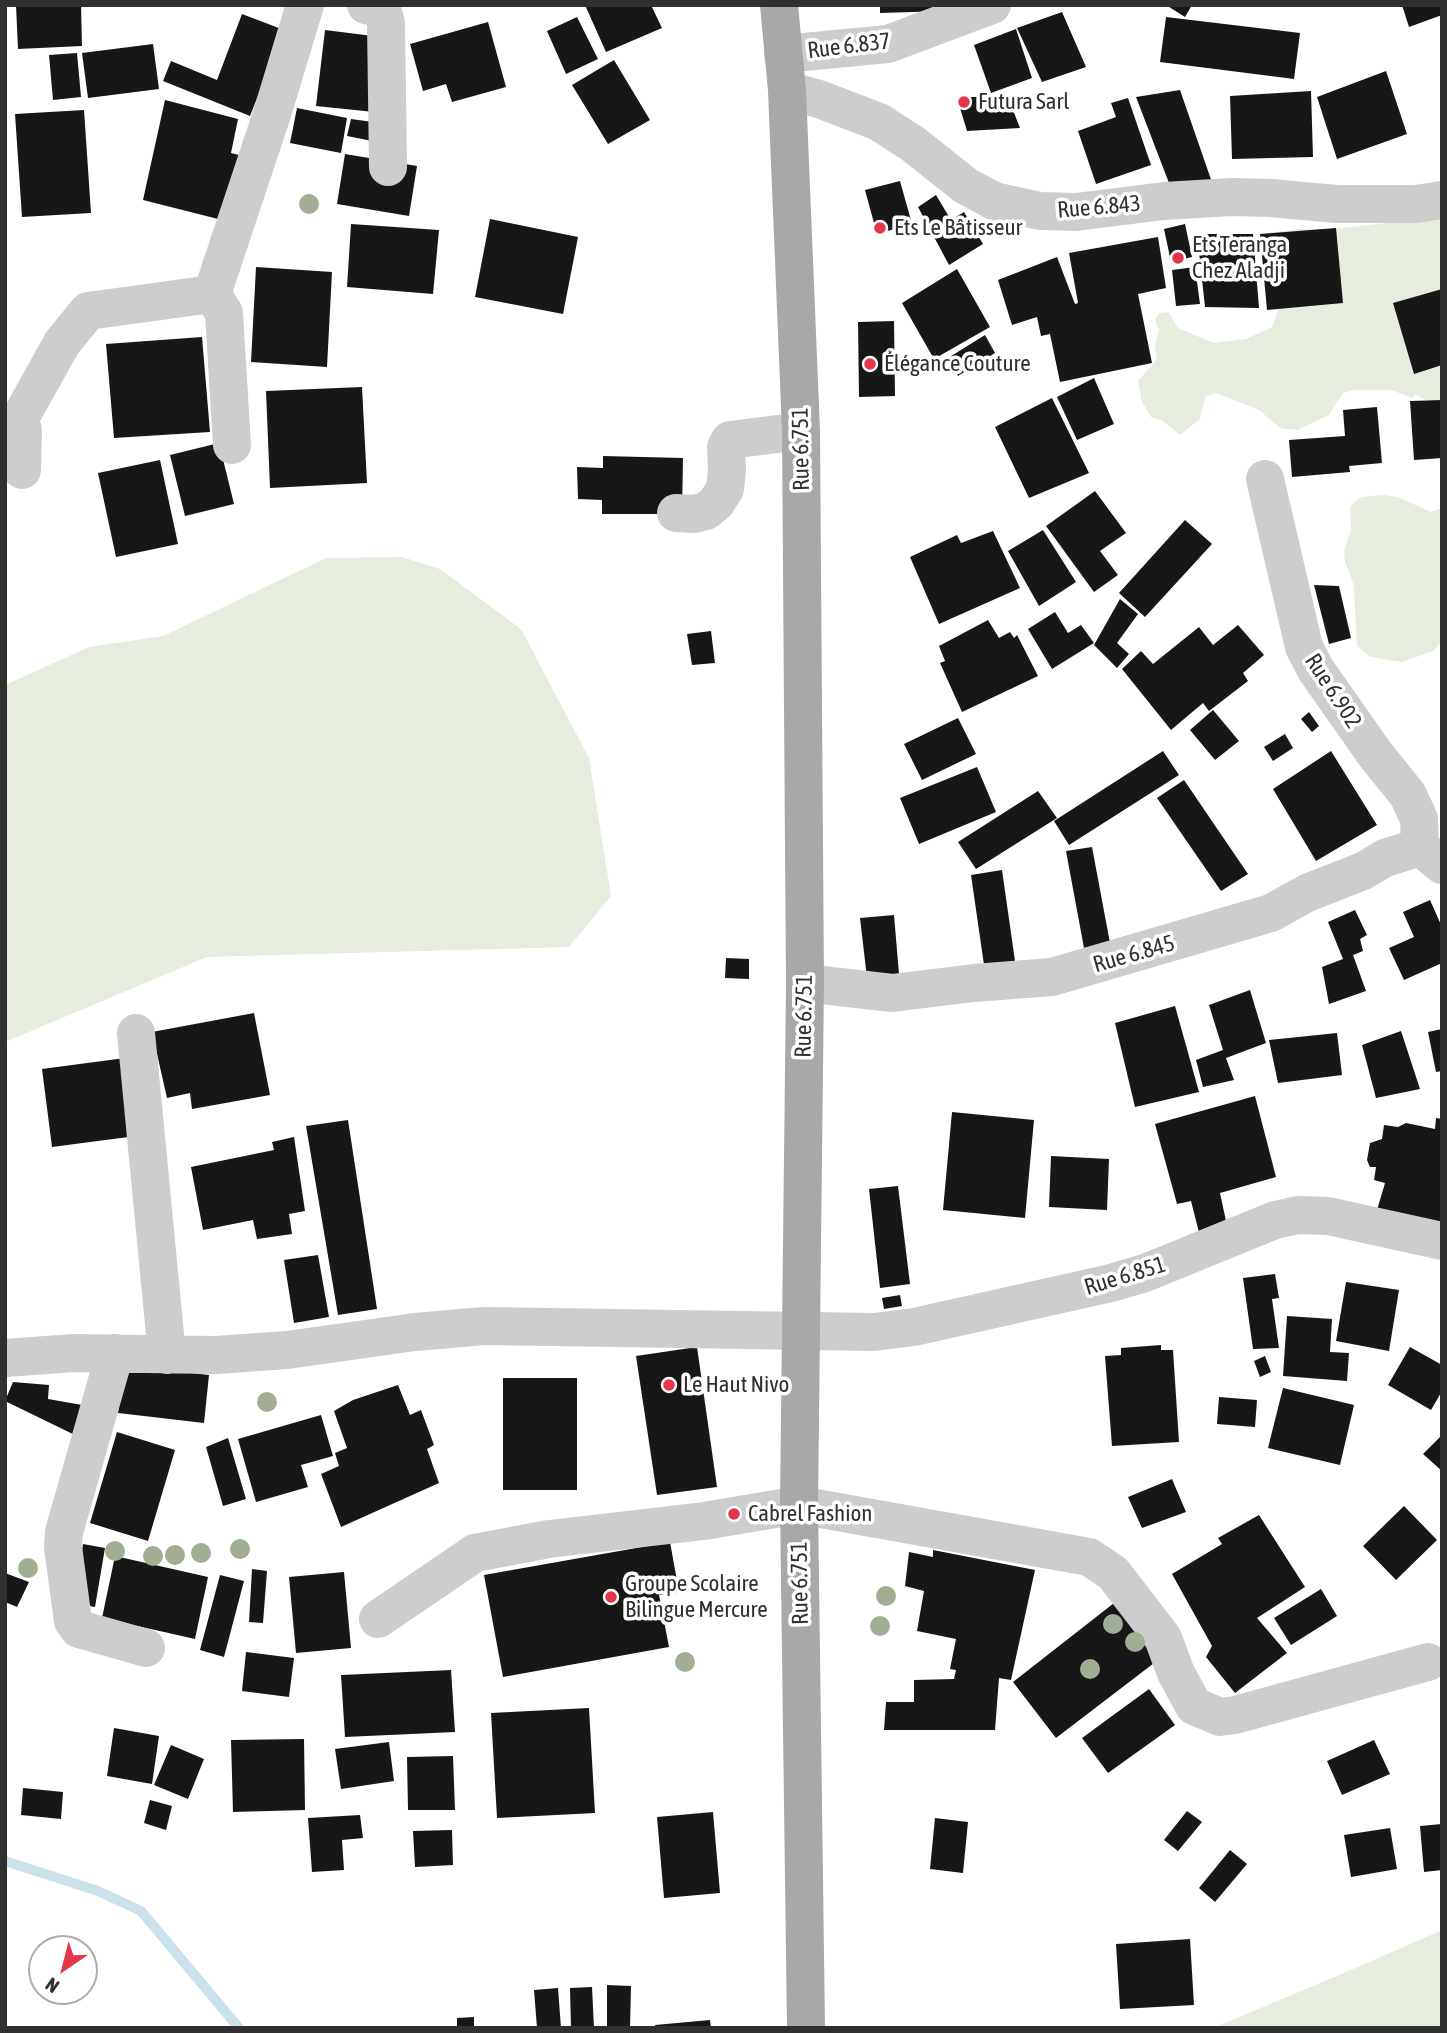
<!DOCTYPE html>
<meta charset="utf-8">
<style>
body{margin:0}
#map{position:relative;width:1447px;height:2033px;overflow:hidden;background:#fff;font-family:"Asap Condensed",sans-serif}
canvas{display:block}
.frame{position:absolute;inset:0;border:7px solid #303030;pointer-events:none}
.north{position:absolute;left:28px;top:1935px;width:70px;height:70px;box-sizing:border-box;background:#fff;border:2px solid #acacac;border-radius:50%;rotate:215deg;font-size:19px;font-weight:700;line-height:28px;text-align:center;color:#303030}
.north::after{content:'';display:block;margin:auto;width:24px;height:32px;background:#e3364b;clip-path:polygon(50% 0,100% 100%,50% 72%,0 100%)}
</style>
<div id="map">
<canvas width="1447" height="2033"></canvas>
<div class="frame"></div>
<div class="north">N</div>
</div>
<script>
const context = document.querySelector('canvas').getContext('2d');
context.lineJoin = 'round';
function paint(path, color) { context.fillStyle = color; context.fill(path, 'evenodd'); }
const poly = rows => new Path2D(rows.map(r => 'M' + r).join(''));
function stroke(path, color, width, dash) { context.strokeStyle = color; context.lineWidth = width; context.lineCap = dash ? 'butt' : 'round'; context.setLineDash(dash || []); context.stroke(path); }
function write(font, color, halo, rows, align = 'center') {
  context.font = font + ' "Asap Condensed",sans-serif'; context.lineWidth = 7; context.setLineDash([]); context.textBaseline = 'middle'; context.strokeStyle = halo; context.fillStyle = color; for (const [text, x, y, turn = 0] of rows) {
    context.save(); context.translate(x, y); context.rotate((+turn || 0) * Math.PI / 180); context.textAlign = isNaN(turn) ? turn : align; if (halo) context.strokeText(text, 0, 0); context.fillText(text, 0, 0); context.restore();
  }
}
const green = poly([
 [1442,217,1442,409,1415,394,1413,398,1391,390,1355,390,1343,393,1329,415,1297,430,1280,428,1259,410,1216,393,1205,397,1200,419,1180,435,1163,421,1151,417,1142,402,1138,381,1157,359,1155,346,1159,330,1155,320,1159,313,1169,312,1178,328,1214,343,1246,339,1272,327,1278,310,1271,285,1267,233,1299,229,1332,229],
 [1383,495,1398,497,1431,512,1442,508,1442,641,1433,651,1402,662,1371,657,1357,646,1354,586,1345,562,1344,549,1351,531,1350,506,1361,497],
 [402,557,440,569,521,629,589,758,611,896,569,947,207,957,5,1042,5,685,89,647,163,636,326,558],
 [1442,1930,1442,2028,1213,2028,1351,1970]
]);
const stream = poly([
 [5,1861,98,1891,141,1911,239,2028]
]);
const building = poly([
 [16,5,81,5,82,46,18,49],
 [585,5,651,5,662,28,606,52],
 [880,5,946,5,946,11,880,13],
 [1166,5,1192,5,1185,17],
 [1402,5,1442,5,1442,15,1409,27],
 [1062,12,1086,67,1042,82,1017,28],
 [242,14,284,30,250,116,163,81,171,61,217,80],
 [577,17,598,59,566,74,547,31],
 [1166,17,1300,33,1294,79,1160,62],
 [488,22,506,87,452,102,446,84,423,91,410,44],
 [1016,29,1032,78,991,93,974,45],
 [325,30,381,37,374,112,316,106],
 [153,44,159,89,88,98,82,53],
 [77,53,81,97,53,100,49,55],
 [614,60,650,120,608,144,572,85],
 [1386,71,1407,134,1337,159,1317,97],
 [1180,90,1215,191,1174,196,1136,97],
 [1311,91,1313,157,1232,159,1230,96],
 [1007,95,1020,128,967,131,957,98],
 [1128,98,1151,165,1096,184,1078,131,1116,117,1111,103],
 [165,100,238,119,231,153,239,155,226,221,143,200],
 [297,108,347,118,341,153,290,143],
 [84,110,91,213,22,217,15,114],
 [351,119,380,123,377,142,347,136],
 [345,154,417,166,409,216,337,204],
 [900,181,912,224,877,234,865,190],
 [936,195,951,220,964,212,983,244,949,265,918,207],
 [490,219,578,237,563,314,475,297],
 [351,224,439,230,433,294,347,287],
 [1185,224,1192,257,1171,262,1164,229],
 [1336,228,1343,303,1267,310,1260,234],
 [1197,234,1253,234,1259,308,1205,307],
 [1158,237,1166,288,1138,294,1152,363,1060,382,1050,334,1041,336,1037,317,1012,325,998,280,1057,257,1075,304,1078,303,1069,253],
 [256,267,332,272,327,367,251,362],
 [1195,267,1200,304,1176,306,1172,270],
 [957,269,990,327,934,359,902,303],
 [1442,289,1442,365,1414,374,1393,303],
 [894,321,895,396,859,397,858,322],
 [985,335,995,353,958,376,948,358],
 [202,337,210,432,114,438,106,344],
 [1094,378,1114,424,1077,440,1057,397],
 [362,387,367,483,270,488,266,391],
 [1052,398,1089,473,1029,498,995,427],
 [1442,400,1442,458,1414,460,1410,401],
 [1377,407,1382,463,1349,466,1350,472,1292,477,1289,440,1345,436,1343,410],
 [219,443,234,504,185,516,170,455],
 [603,456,683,458,682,514,602,514,602,500,578,499,577,467,603,468],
 [160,460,178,544,116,557,98,473],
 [1095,491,1126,533,1100,551,1118,575,1094,592,1046,526],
 [1185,520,1212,544,1145,617,1119,593],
 [1043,530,1076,582,1039,606,1008,551],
 [993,531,1020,588,939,624,910,557,957,535,961,543],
 [1314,585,1339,586,1351,638,1329,644],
 [1120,599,1138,614,1117,643,1129,654,1117,668,1094,645],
 [1055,612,1068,633,1081,625,1094,643,1052,669,1028,629],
 [988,620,999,638,1010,632,1014,638,1017,635,1038,676,962,712,940,663,945,661,939,646],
 [1238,625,1264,655,1243,673,1248,681,1209,711,1203,703,1171,730,1122,669,1141,651,1153,664,1199,627,1213,645],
 [711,631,715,663,692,665,687,634],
 [1213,710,1239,741,1215,760,1190,730],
 [1309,712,1319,726,1312,732,1301,719],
 [958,718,976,754,922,780,904,744],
 [1285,734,1293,748,1273,761,1264,747],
 [1163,751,1179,775,1069,845,1054,821],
 [1331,751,1377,825,1316,861,1273,789],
 [977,767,996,812,919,844,900,798],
 [1184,780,1248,874,1221,891,1157,798],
 [1038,791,1057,818,976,869,958,842],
 [1092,847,1110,943,1084,948,1066,851],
 [1002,870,1015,961,984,965,971,875],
 [1430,900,1442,927,1442,963,1404,980,1389,948,1414,937,1403,912],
 [1355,910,1367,935,1360,939,1363,951,1353,955,1366,991,1329,1004,1322,967,1343,959,1328,922],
 [894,915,899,974,867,978,860,918],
 [726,958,749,959,749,979,725,978],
 [1250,990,1266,1043,1226,1058,1234,1080,1203,1087,1196,1060,1223,1050,1209,1005],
 [1175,1006,1199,1092,1135,1107,1115,1023],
 [254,1013,270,1095,192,1109,190,1093,167,1098,152,1032],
 [1442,1029,1442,1071,1436,1072,1428,1032],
 [1401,1031,1420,1089,1376,1098,1362,1045],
 [1337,1033,1342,1075,1278,1083,1269,1040],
 [125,1058,136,1136,52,1147,42,1069],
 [1255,1096,1276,1177,1220,1193,1229,1235,1203,1248,1191,1201,1177,1204,1155,1124],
 [952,1112,1034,1120,1025,1218,943,1210],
 [1436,1118,1442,1119,1442,1222,1377,1210,1385,1183,1374,1180,1376,1167,1370,1167,1367,1160,1370,1143,1382,1139,1384,1125,1398,1127,1406,1123,1435,1129],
 [348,1120,377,1309,338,1315,306,1126],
 [294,1137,305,1211,289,1214,292,1234,257,1239,253,1220,203,1230,191,1167,274,1150,272,1142],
 [1051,1156,1109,1159,1107,1210,1049,1207],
 [898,1186,910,1284,880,1288,869,1189],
 [318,1255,329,1317,294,1323,284,1260],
 [1275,1274,1279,1298,1272,1299,1279,1348,1253,1349,1243,1278],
 [1346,1282,1399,1290,1389,1351,1336,1341],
 [900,1295,902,1306,884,1309,882,1298],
 [1287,1316,1332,1319,1330,1352,1349,1353,1347,1381,1283,1376],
 [1161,1345,1161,1350,1173,1350,1179,1442,1112,1446,1105,1356,1121,1355,1121,1348],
 [697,1347,717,1487,657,1495,636,1356],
 [1410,1347,1442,1365,1442,1391,1431,1410,1388,1385],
 [1265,1356,1271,1372,1260,1377,1254,1361],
 [124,1365,209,1375,204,1423,118,1413],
 [503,1378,577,1378,577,1490,503,1490],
 [13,1382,49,1385,48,1399,88,1406,83,1439,5,1401],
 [398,1385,410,1415,421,1410,434,1445,427,1449,439,1483,341,1527,321,1474,339,1466,335,1453,347,1448,334,1411,353,1400],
 [1283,1388,1354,1405,1340,1465,1268,1448],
 [1219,1397,1257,1400,1255,1427,1217,1424],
 [321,1415,333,1456,301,1465,308,1487,256,1502,238,1439],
 [117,1432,175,1450,148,1541,90,1523],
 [1442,1435,1442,1471,1423,1454],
 [228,1438,246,1499,223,1506,206,1447],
 [1172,1479,1186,1512,1142,1528,1128,1497],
 [1404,1506,1437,1540,1396,1580,1363,1546],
 [1259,1515,1305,1587,1257,1618,1287,1653,1235,1693,1206,1657,1212,1646,1172,1574,1222,1544,1218,1538],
 [670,1542,679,1592,659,1595,669,1647,503,1677,484,1575],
 [83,1544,105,1548,95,1607,74,1603],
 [933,1550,1035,1570,1011,1680,999,1678,995,1730,884,1730,886,1702,914,1702,914,1680,954,1679,956,1670,950,1669,956,1639,917,1631,924,1591,905,1586,909,1552,933,1557],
 [115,1556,208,1577,195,1639,102,1618],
 [252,1569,267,1571,263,1623,249,1622],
 [344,1572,351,1648,296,1653,289,1577],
 [5,1573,29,1582,17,1607,5,1602],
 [220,1575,244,1581,224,1657,200,1650],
 [1321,1589,1337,1616,1291,1645,1274,1618],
 [1114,1603,1158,1660,1056,1738,1013,1682],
 [246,1652,294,1658,289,1697,242,1691],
 [451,1670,455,1732,345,1737,341,1675],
 [1149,1689,1175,1725,1108,1773,1082,1738],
 [589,1708,595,1813,497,1818,491,1713],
 [114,1728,159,1736,152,1784,107,1776],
 [304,1739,305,1810,233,1812,231,1740],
 [1374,1740,1390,1774,1342,1795,1327,1761],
 [389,1742,394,1781,341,1789,335,1749],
 [171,1745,204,1759,188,1799,154,1785],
 [453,1756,455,1810,408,1810,407,1757],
 [23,1788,63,1792,61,1819,21,1815],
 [150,1800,172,1806,166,1830,144,1823],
 [1187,1811,1202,1822,1178,1851,1164,1840],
 [713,1812,720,1893,664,1898,657,1817],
 [360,1815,363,1838,342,1840,344,1870,312,1872,308,1818],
 [935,1818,968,1822,963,1873,930,1869],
 [1442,1824,1442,1870,1424,1872,1420,1826],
 [1390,1828,1397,1869,1351,1877,1344,1835],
 [452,1830,453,1865,415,1867,413,1831],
 [1230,1850,1247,1864,1215,1902,1199,1888],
 [1190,1939,1194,2005,1120,2009,1116,1944],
 [607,1985,631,1986,630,2028,607,2028],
 [592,1987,594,2028,571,2028,570,1988],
 [558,1988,561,2028,537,2028,534,1990],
 [474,2017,474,2028,457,2028,457,2018],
 [710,2020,711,2028,656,2028,655,2025]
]);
const minor = poly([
 [366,5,382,9,386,23,388,167],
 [783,54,888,44,992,5],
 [787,90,819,99,879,122,913,144,966,186,994,201,1040,211,1076,212,1164,201,1232,197,1270,198,1337,204,1416,204,1442,200],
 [212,294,272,114,305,5],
 [212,294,224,313,232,445],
 [22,470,23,430,19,420,62,343,88,311,212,294],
 [1265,479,1304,647,1316,670,1375,754,1408,795,1419,819,1420,847],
 [676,513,694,514,706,511,716,503,725,489,727,470,726,447,730,440,801,431],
 [805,983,892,993,974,983,1052,977,1271,913,1307,893,1363,871,1385,858,1420,847,1442,865],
 [136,1033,167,1355],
 [115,1353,64,1532,63,1547,73,1621,79,1629,146,1648],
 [5,1358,74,1353,216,1355,287,1350,415,1332,484,1326,874,1332,914,1327,1111,1283,1145,1273,1275,1220,1298,1215,1328,1216,1442,1241],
 [378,1619,475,1553,549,1539,704,1521,799,1505,1089,1557,1113,1573,1163,1638,1176,1673,1194,1706,1220,1717,1235,1715,1428,1662]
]);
const major = poly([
 [779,5,787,90,801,431,805,983,799,1505,806,2028]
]);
const trees = [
 [309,204],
 [267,1402],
 [240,1549],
 [115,1551],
 [201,1553],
 [175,1555],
 [153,1556],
 [28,1568],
 [886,1596],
 [1113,1624],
 [880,1626],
 [1135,1642],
 [685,1662],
 [1090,1669]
];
const markers = [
 [964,102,7,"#e3364b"],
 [880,228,7,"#e3364b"],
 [1178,258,7,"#e3364b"],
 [870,364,7,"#e3364b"],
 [669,1385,7,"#e3364b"],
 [734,1514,7,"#e3364b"],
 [611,1597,7,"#e3364b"]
];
const streetNames = [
 ["Rue 6.837",849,46,-7],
 ["Rue 6.843",1099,207,-5],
 ["Rue 6.751",801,449,-91],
 ["Rue 6.902",1333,691,57],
 ["Rue 6.845",1134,954,-16],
 ["Rue 6.751",804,1016,-89],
 ["Rue 6.851",1125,1276,-17],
 ["Rue 6.751",800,1583,-91]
];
const poiNames = [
 ["Futura Sarl",978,102],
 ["Ets Le Bâtisseur",894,228],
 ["Ets Teranga",1192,245],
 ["Chez Aladji",1192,271],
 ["Élégance Couture",884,364],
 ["Le Haut Nivo",683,1385],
 ["Cabrel Fashion",748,1514],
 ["Groupe Scolaire",625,1584],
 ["Bilingue Mercure",625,1610]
];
paint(green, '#e7edde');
stroke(stream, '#cbe1ec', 10);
paint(building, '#171717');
stroke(minor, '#cdcdcd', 38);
stroke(major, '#a8a8a8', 38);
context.fillStyle = '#a2ae94';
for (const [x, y] of trees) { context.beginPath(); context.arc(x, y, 10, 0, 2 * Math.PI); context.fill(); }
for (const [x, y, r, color] of markers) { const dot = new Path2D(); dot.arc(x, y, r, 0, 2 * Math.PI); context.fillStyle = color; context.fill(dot); stroke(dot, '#fff', 2.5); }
write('23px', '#303030', '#fff', streetNames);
write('23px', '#303030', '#fff', poiNames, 'left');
</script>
